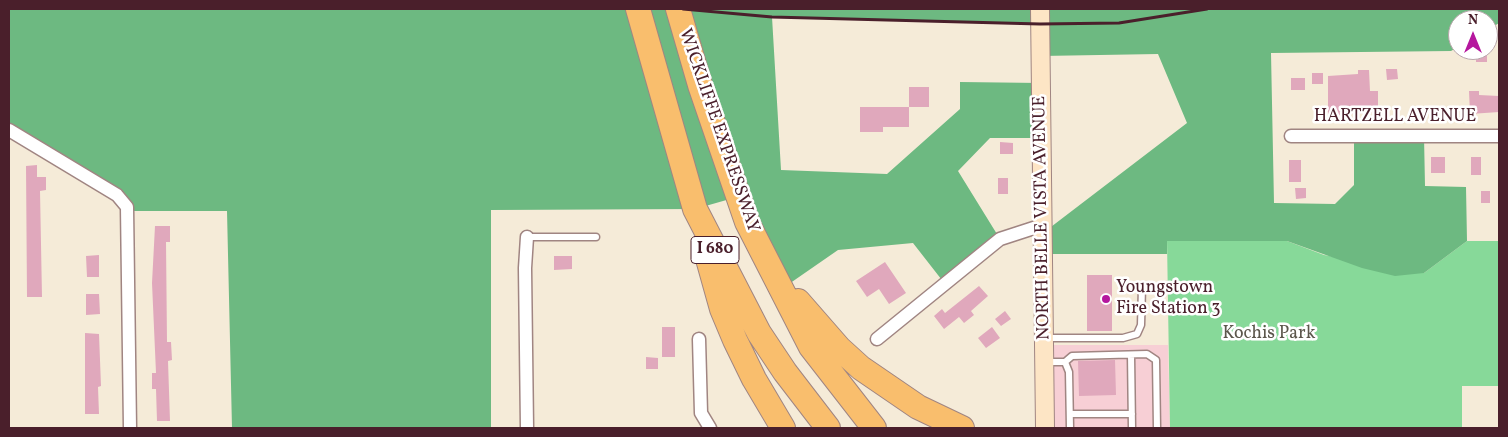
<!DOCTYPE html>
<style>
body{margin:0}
#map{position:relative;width:1508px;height:437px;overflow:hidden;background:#f5ebd8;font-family:Vollkorn,serif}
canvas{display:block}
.frame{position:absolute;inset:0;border:10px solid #4a1f2b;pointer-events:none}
.north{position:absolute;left:1448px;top:10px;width:50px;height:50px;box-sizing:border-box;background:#fff;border:1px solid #b7a5aa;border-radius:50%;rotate:0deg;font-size:14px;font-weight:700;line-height:20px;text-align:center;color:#4a1f2b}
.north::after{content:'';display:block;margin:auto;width:18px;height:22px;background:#b5179e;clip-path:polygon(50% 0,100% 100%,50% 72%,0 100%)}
</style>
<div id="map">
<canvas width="1508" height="437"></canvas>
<div class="frame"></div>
<div class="north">N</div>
</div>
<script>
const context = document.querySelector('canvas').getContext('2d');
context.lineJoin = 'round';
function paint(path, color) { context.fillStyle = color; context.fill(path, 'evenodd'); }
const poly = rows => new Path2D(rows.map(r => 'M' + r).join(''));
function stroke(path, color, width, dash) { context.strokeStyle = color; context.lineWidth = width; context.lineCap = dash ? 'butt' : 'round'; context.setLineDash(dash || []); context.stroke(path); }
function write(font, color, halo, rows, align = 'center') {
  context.font = font + ' Vollkorn,serif'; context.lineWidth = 5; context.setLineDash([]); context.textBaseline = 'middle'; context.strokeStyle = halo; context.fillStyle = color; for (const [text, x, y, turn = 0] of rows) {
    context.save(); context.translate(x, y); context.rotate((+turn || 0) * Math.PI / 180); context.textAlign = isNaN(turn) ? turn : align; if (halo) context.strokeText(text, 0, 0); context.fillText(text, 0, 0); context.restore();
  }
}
const built = poly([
 [1044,345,1168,345,1170,428,1046,428]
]);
const green = poly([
 [1167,241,1287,241,1324,255,1424,273,1467,241,1499,241,1499,386,1462,386,1462,428,1170,428]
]);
const forest = poly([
 [9,9,1499,9,1499,23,1488,30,1488,20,1458,20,1458,47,1451,51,1271,53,1274,203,1335,204,1354,185,1354,136,1424,136,1425,186,1466,187,1467,241,1424,273,1395,276,1362,268,1287,241,1167,241,1167,254,1043,254,1043,233,1187,123,1158,54,1041,56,1039,24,772,17,781,170,887,174,960,109,960,82,1041,83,1042,138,990,138,958,171,1000,239,945,284,913,243,838,250,786,286,737,197,695,209,491,210,491,428,232,428,227,211,127,211,127,207,9,130]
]);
const building = poly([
 [1476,50,1487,50,1487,62,1476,62],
 [1386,69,1397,69,1398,79,1387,80],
 [1358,70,1369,70,1370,91,1378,91,1378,112,1328,116,1328,76,1358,74],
 [1312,73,1323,73,1323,84,1312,84],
 [1291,78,1305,78,1305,90,1291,90],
 [909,87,929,87,929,107,909,107],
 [1469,91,1479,91,1479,95,1499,96,1499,112,1470,114],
 [860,107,909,107,909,127,883,127,883,132,860,132],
 [1000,142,1013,143,1013,154,1000,154],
 [1431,157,1445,157,1445,173,1431,173],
 [1471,157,1481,157,1481,175,1471,175],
 [1289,160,1301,160,1301,182,1289,182],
 [37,165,37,177,46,177,46,190,40,191,42,297,27,297,26,166],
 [998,178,1008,178,1008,194,998,194],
 [1295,188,1306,188,1306,198,1296,199],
 [1481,191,1490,191,1490,203,1481,203],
 [155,226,170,226,170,242,166,242,167,342,171,342,172,360,168,361,170,421,157,421,156,389,152,389,152,373,156,373,152,283],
 [99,255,99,277,87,277,86,256],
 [554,256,572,256,572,269,554,270],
 [885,262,906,293,889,304,879,289,867,297,856,281],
 [1087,275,1112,275,1112,331,1087,331],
 [979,286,988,296,971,311,974,315,964,323,959,317,944,329,934,316,942,309,945,313],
 [86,294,99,294,100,314,86,315],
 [1005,311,1011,319,1001,326,995,319],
 [662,327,675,327,675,357,662,357],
 [992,327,1000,338,986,348,978,338],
 [85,333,99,334,101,386,98,387,99,414,85,414],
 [646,357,658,358,658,369,646,369],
 [1115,360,1116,395,1079,396,1078,361]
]);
const lane = poly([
 [527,237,596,237],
 [1045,338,1123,338,1137,334,1141,325,1142,287],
 [1131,355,1132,428],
 [1045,362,1065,362,1072,356,1147,354,1156,360,1157,428],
 [1065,362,1069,372,1070,428],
 [1070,414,1132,414]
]);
const street = poly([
 [9,130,117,195,127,207,130,428],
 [1291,136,1499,136],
 [527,237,525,268,527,428],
 [699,339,701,413,710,428],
 [877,339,1000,239,1043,225]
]);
const secondary = poly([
 [1040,9,1045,428]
]);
const highway = poly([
 [638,9,695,209,759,333,785,372,828,428],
 [678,9,700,85,747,222,811,347,874,428],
 [708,259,722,309,735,340,754,379,783,428],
 [798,301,839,348,861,368,918,407,962,428]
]);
const rail = poly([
 [683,9,772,17,1040,24,1119,23,1207,9]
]);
const markers = [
 [1106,299,5,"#b5179e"]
];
const shields = [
 [715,250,48]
];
const shieldNames = [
 ["I 680",715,250]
];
const streetNames = [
 ["HARTZELL AVENUE",1395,118],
 ["WICKLIFFE EXPRESSWAY",718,131,71],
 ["NORTH BELLE VISTA AVENUE",1043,218,-91]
];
const poiNames = [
 ["Youngstown",1116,289],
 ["Fire Station 3",1116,310]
];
const parkNames = [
 ["Kochis Park",1269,335]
];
paint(built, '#f7cfd5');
paint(green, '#87d999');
paint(forest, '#6db981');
paint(building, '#e0a8bc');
stroke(lane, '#a08582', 9);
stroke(street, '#a08582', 15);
stroke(secondary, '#a08582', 20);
stroke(highway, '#a08582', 26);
stroke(lane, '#fff', 6);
stroke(street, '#fff', 12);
stroke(secondary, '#fde5c5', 18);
stroke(highway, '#f9be6d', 24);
stroke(rail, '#4a1f2b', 3);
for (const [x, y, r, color] of markers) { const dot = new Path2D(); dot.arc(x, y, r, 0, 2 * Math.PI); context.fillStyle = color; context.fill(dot); stroke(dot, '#fff', 2); }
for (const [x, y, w] of shields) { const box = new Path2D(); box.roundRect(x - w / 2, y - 13.5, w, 27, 4); context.fillStyle = '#fff'; context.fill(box); stroke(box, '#4a1f2b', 1); }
write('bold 16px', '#4a1f2b', null, shieldNames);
write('18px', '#4a1f2b', '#fff', streetNames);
write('18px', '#4a1f2b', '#fff', poiNames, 'left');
write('18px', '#5c574c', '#fff', parkNames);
</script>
